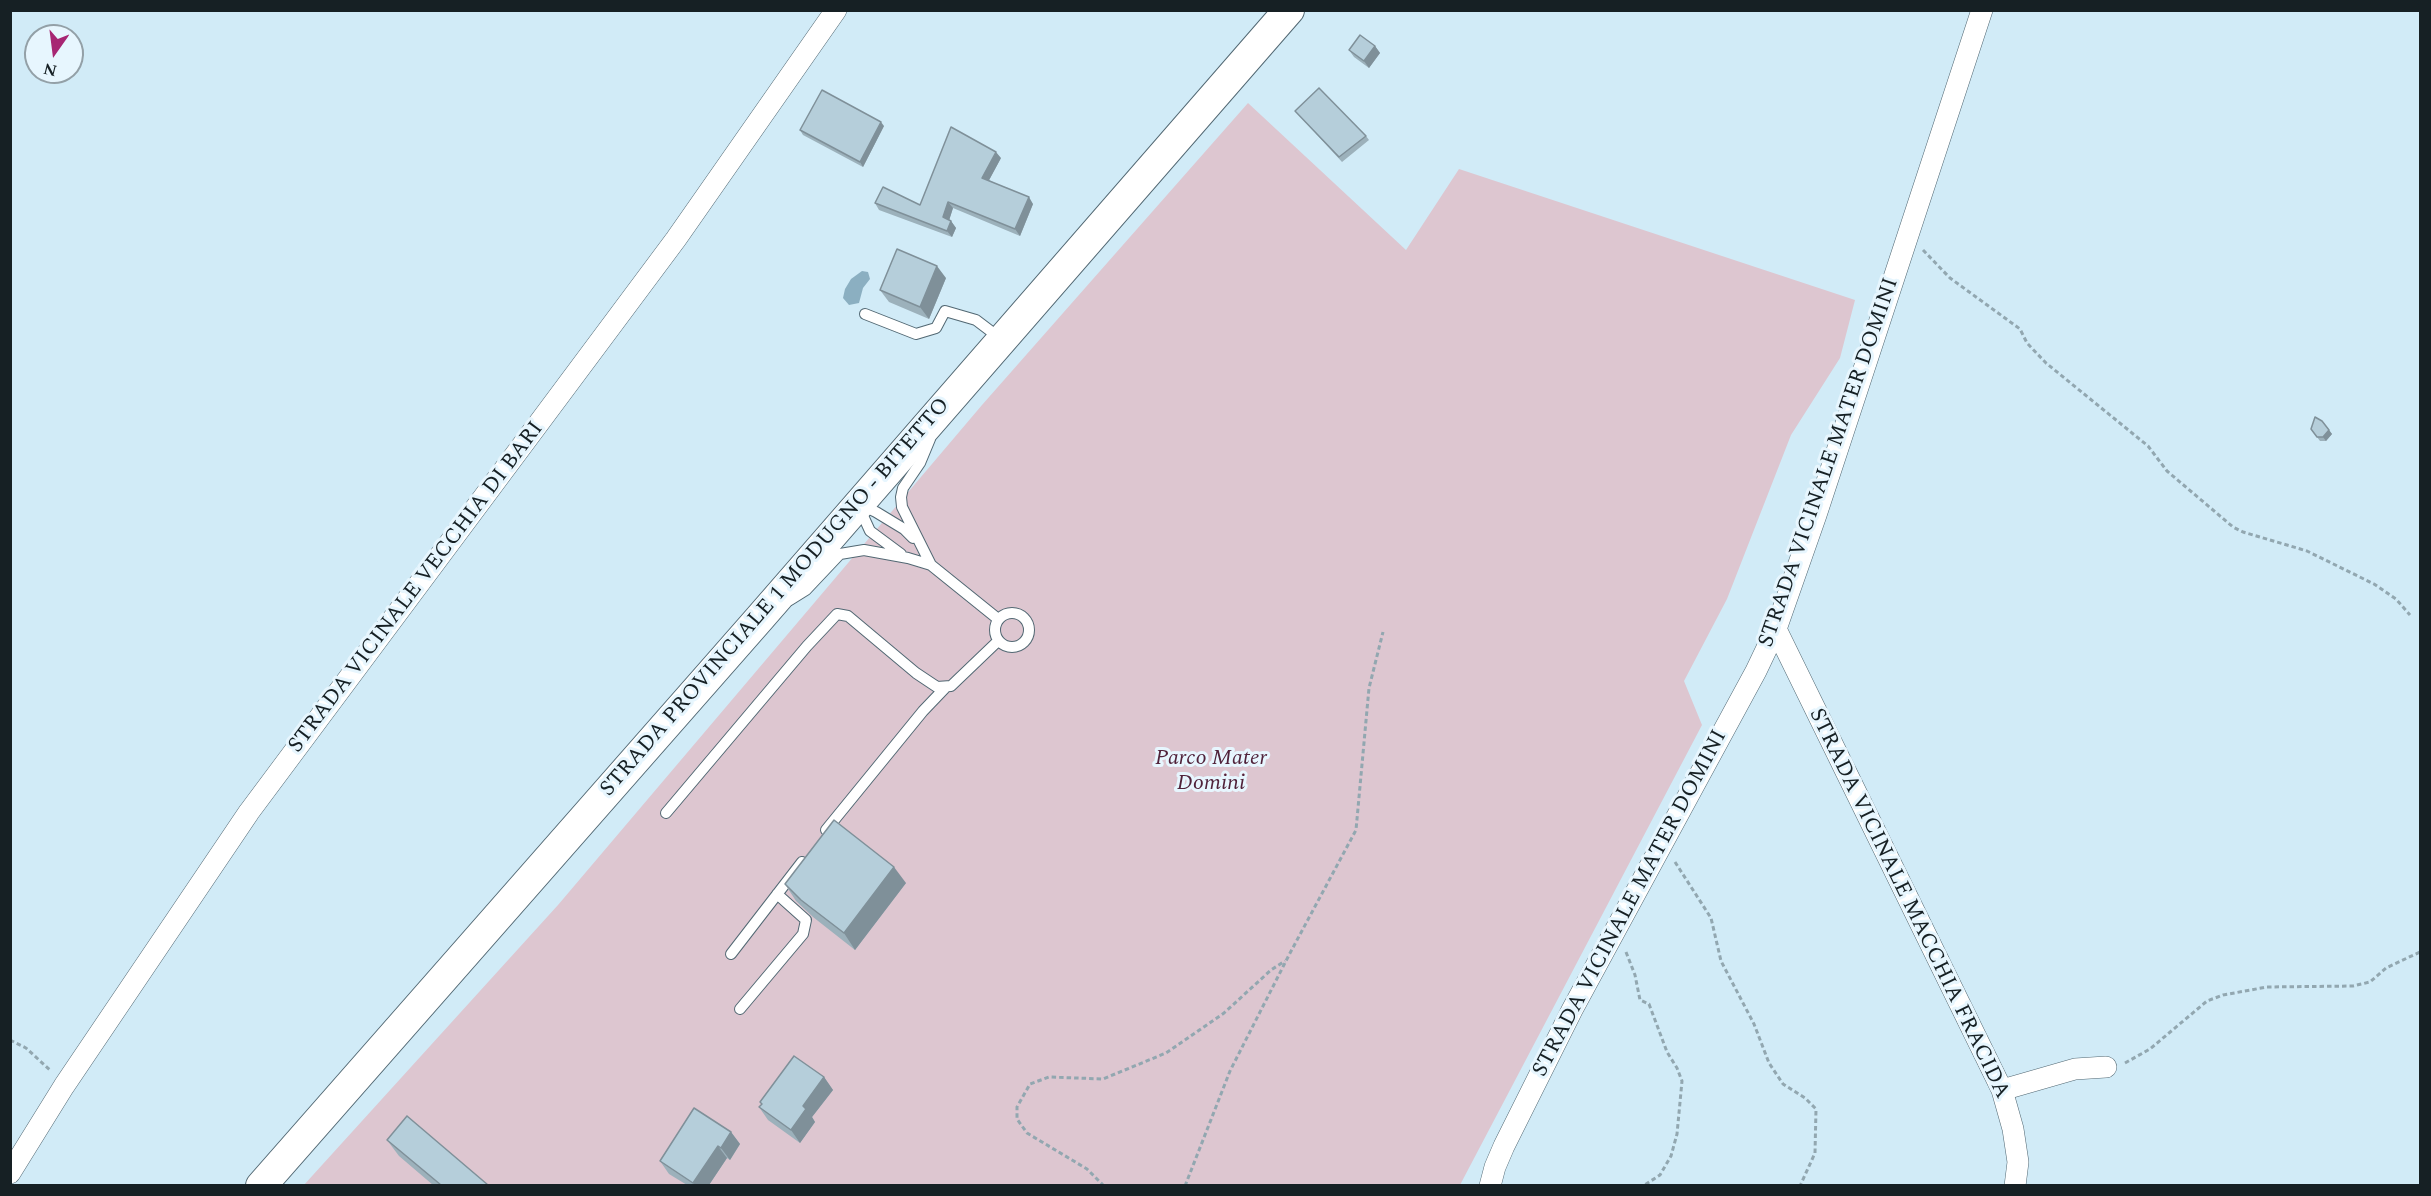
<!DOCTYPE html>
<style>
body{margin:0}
#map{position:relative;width:2431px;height:1196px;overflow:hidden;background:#d1ebf7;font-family:Spectral,serif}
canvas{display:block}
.frame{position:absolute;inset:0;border:12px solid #162024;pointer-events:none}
.north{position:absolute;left:24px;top:24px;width:60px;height:60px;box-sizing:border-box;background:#e7f6fe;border:2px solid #93a0a7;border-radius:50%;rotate:194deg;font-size:16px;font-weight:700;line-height:24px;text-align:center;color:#162024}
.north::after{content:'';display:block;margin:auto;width:21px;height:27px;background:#a72673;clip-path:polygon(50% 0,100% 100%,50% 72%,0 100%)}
</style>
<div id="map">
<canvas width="2431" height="1196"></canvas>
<div class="frame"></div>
<div class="north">N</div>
</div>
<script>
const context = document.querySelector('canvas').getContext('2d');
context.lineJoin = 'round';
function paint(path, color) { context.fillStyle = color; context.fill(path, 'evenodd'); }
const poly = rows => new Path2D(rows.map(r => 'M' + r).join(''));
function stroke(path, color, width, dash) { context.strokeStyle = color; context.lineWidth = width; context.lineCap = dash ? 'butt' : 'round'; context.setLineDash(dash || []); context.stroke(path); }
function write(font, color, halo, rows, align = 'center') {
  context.font = font + ' Spectral,serif'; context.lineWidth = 6; context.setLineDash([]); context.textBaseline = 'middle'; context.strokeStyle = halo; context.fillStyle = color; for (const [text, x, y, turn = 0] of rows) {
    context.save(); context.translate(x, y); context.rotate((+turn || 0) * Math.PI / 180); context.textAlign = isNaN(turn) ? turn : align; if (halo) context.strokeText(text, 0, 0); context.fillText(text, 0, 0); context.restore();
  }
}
const green = poly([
 [1248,103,1406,250,1459,169,1855,300,1840,358,1791,435,1727,599,1684,681,1702,725,1460,1185,303,1186,558,905,982,405]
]);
const water = poly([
 [862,271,868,272,870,279,863,288,859,303,849,305,843,298,845,289,851,279]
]);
const path = poly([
 [1923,250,1950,278,2020,329,2027,343,2046,363,2148,446,2167,471,2233,527,2243,532,2307,551,2374,584,2396,599,2410,615],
 [1675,862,1711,918,1721,961,1754,1024,1769,1063,1783,1084,1805,1098,1816,1109,1815,1153,1800,1186],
 [1626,952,1635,975,1640,1000,1649,1004,1667,1052,1677,1068,1682,1081,1677,1134,1671,1156,1660,1175,1643,1186],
 [10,1040,26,1048,51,1071],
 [2125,1063,2150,1049,2207,1001,2223,995,2267,987,2353,986,2370,982,2386,968,2420,952],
 [1104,1186,1087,1169,1027,1133,1017,1119,1017,1107,1030,1084,1049,1077,1103,1079,1166,1053,1224,1013,1271,970,1285,961],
 [1185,1186,1230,1071,1289,955,1356,830,1369,688,1383,632]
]);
const service = poly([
 [865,314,916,334,936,328,945,311,976,320,1001,339],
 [930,439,920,463,903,488,901,497,902,507,931,565],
 [861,505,876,512,904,529,913,538],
 [859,507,870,531,901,554],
 [790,600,806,590,840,554,864,550,908,558,931,565,998,619],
 '995 630a17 17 0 1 1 34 0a17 17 0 1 1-34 0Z',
 [666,813,807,646,837,614,848,616,916,673,937,687,951,686,998,641],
 [826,830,923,711,945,688],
 [731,954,802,862],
 [740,1009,803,934,806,920,777,894]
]);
const minor = poly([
 [1776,629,2002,1090,2013,1129,2018,1162,2015,1186],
 [2002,1090,2075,1069,2106,1067],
 [10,1173,64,1086,249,812,676,239,836,10],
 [1490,1186,1495,1167,1504,1146,1572,1010,1756,671,1776,629,1816,515,1982,10]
]);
const secondary = poly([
 [261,1186,759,619,1289,10]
]);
const wall = poly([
 [1375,46,1380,53,1369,68,1354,57,1349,50],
 [1295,111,1366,136,1369,140,1342,162],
 [884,126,863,167,803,135,800,130],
 [1001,158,989,180,1033,204,1020,236,953,208,949,220,951,221,956,228,952,237,879,210,875,203,920,205],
 [946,278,929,319,889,302,880,290],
 [2322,421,2332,434,2326,441,2320,441,2311,429],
 [906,883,855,950,813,917,796,901,785,884],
 [824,1077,833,1090,812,1117,815,1122,800,1143,768,1120,759,1107,762,1104,760,1102],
 [731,1132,740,1144,730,1160,727,1158,709,1185,687,1185,669,1174,660,1161],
 [387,1140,488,1185,433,1185,399,1156]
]);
const shadedWall = poly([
 [1375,46,1380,53,1369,68,1364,61],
 [881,122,884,126,863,167,860,162],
 [996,152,1001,158,987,184,982,178],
 [1029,197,1033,204,1020,236,1015,229],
 [948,202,953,208,948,224,943,217],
 [951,221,956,228,952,237,947,231],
 [937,266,946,278,929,319,920,307],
 [2329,430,2332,434,2326,441,2323,437],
 [894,867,906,883,855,950,844,933],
 [824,1077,833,1090,812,1117,815,1122,800,1143,791,1130,803,1106],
 [731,1132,740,1144,730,1160,721,1148],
 [718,1146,727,1158,709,1185,695,1185,693,1183]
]);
const building = poly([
 [1360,35,1375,46,1364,61,1349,50,1360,35],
 [1319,88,1366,136,1339,157,1295,111,1319,88],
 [822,90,881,122,860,162,800,130,822,90],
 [951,127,996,152,982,178,1029,197,1015,229,948,202,943,217,951,221,947,231,875,203,883,187,920,205,951,127],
 [897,249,937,266,920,307,880,290,897,249],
 [2315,417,2322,421,2329,430,2323,437,2317,437,2311,429,2315,417],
 [834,820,894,867,844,933,801,900,785,884,834,820],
 [794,1056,824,1077,803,1106,806,1109,791,1130,759,1107,762,1104,760,1102,794,1056],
 [694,1108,731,1132,721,1148,718,1146,693,1183,660,1161,694,1108],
 [407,1116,488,1185,441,1185,387,1140,407,1116]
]);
const streetNames = [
 ["STRADA VICINALE MATER DOMINI",1830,463,-71],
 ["STRADA VICINALE VECCHIA DI BARI",417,588,-53],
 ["STRADA PROVINCIALE 1 MODUGNO - BITETTO",776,598,-49],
 ["STRADA VICINALE MATER DOMINI",1631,904,-62],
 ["STRADA VICINALE MACCHIA FRACIDA",1908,904,64]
];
const parkNames = [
 ["Parco Mater",1211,760],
 ["Domini",1211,785]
];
paint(green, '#ddc6d0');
paint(water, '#8bafc1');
stroke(service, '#526873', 12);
stroke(minor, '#526873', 22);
stroke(secondary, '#526873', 32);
stroke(path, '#92a7b0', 3, [4.5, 3]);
stroke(service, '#fff', 10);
stroke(minor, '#fff', 21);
stroke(secondary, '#fff', 30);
paint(wall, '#9cb1bb');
paint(shadedWall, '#7f9099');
paint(building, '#b5ceda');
stroke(building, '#7f9099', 1.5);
write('22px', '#162024', '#e7f6fe', streetNames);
write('italic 22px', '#50223a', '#e7f6fe', parkNames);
</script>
